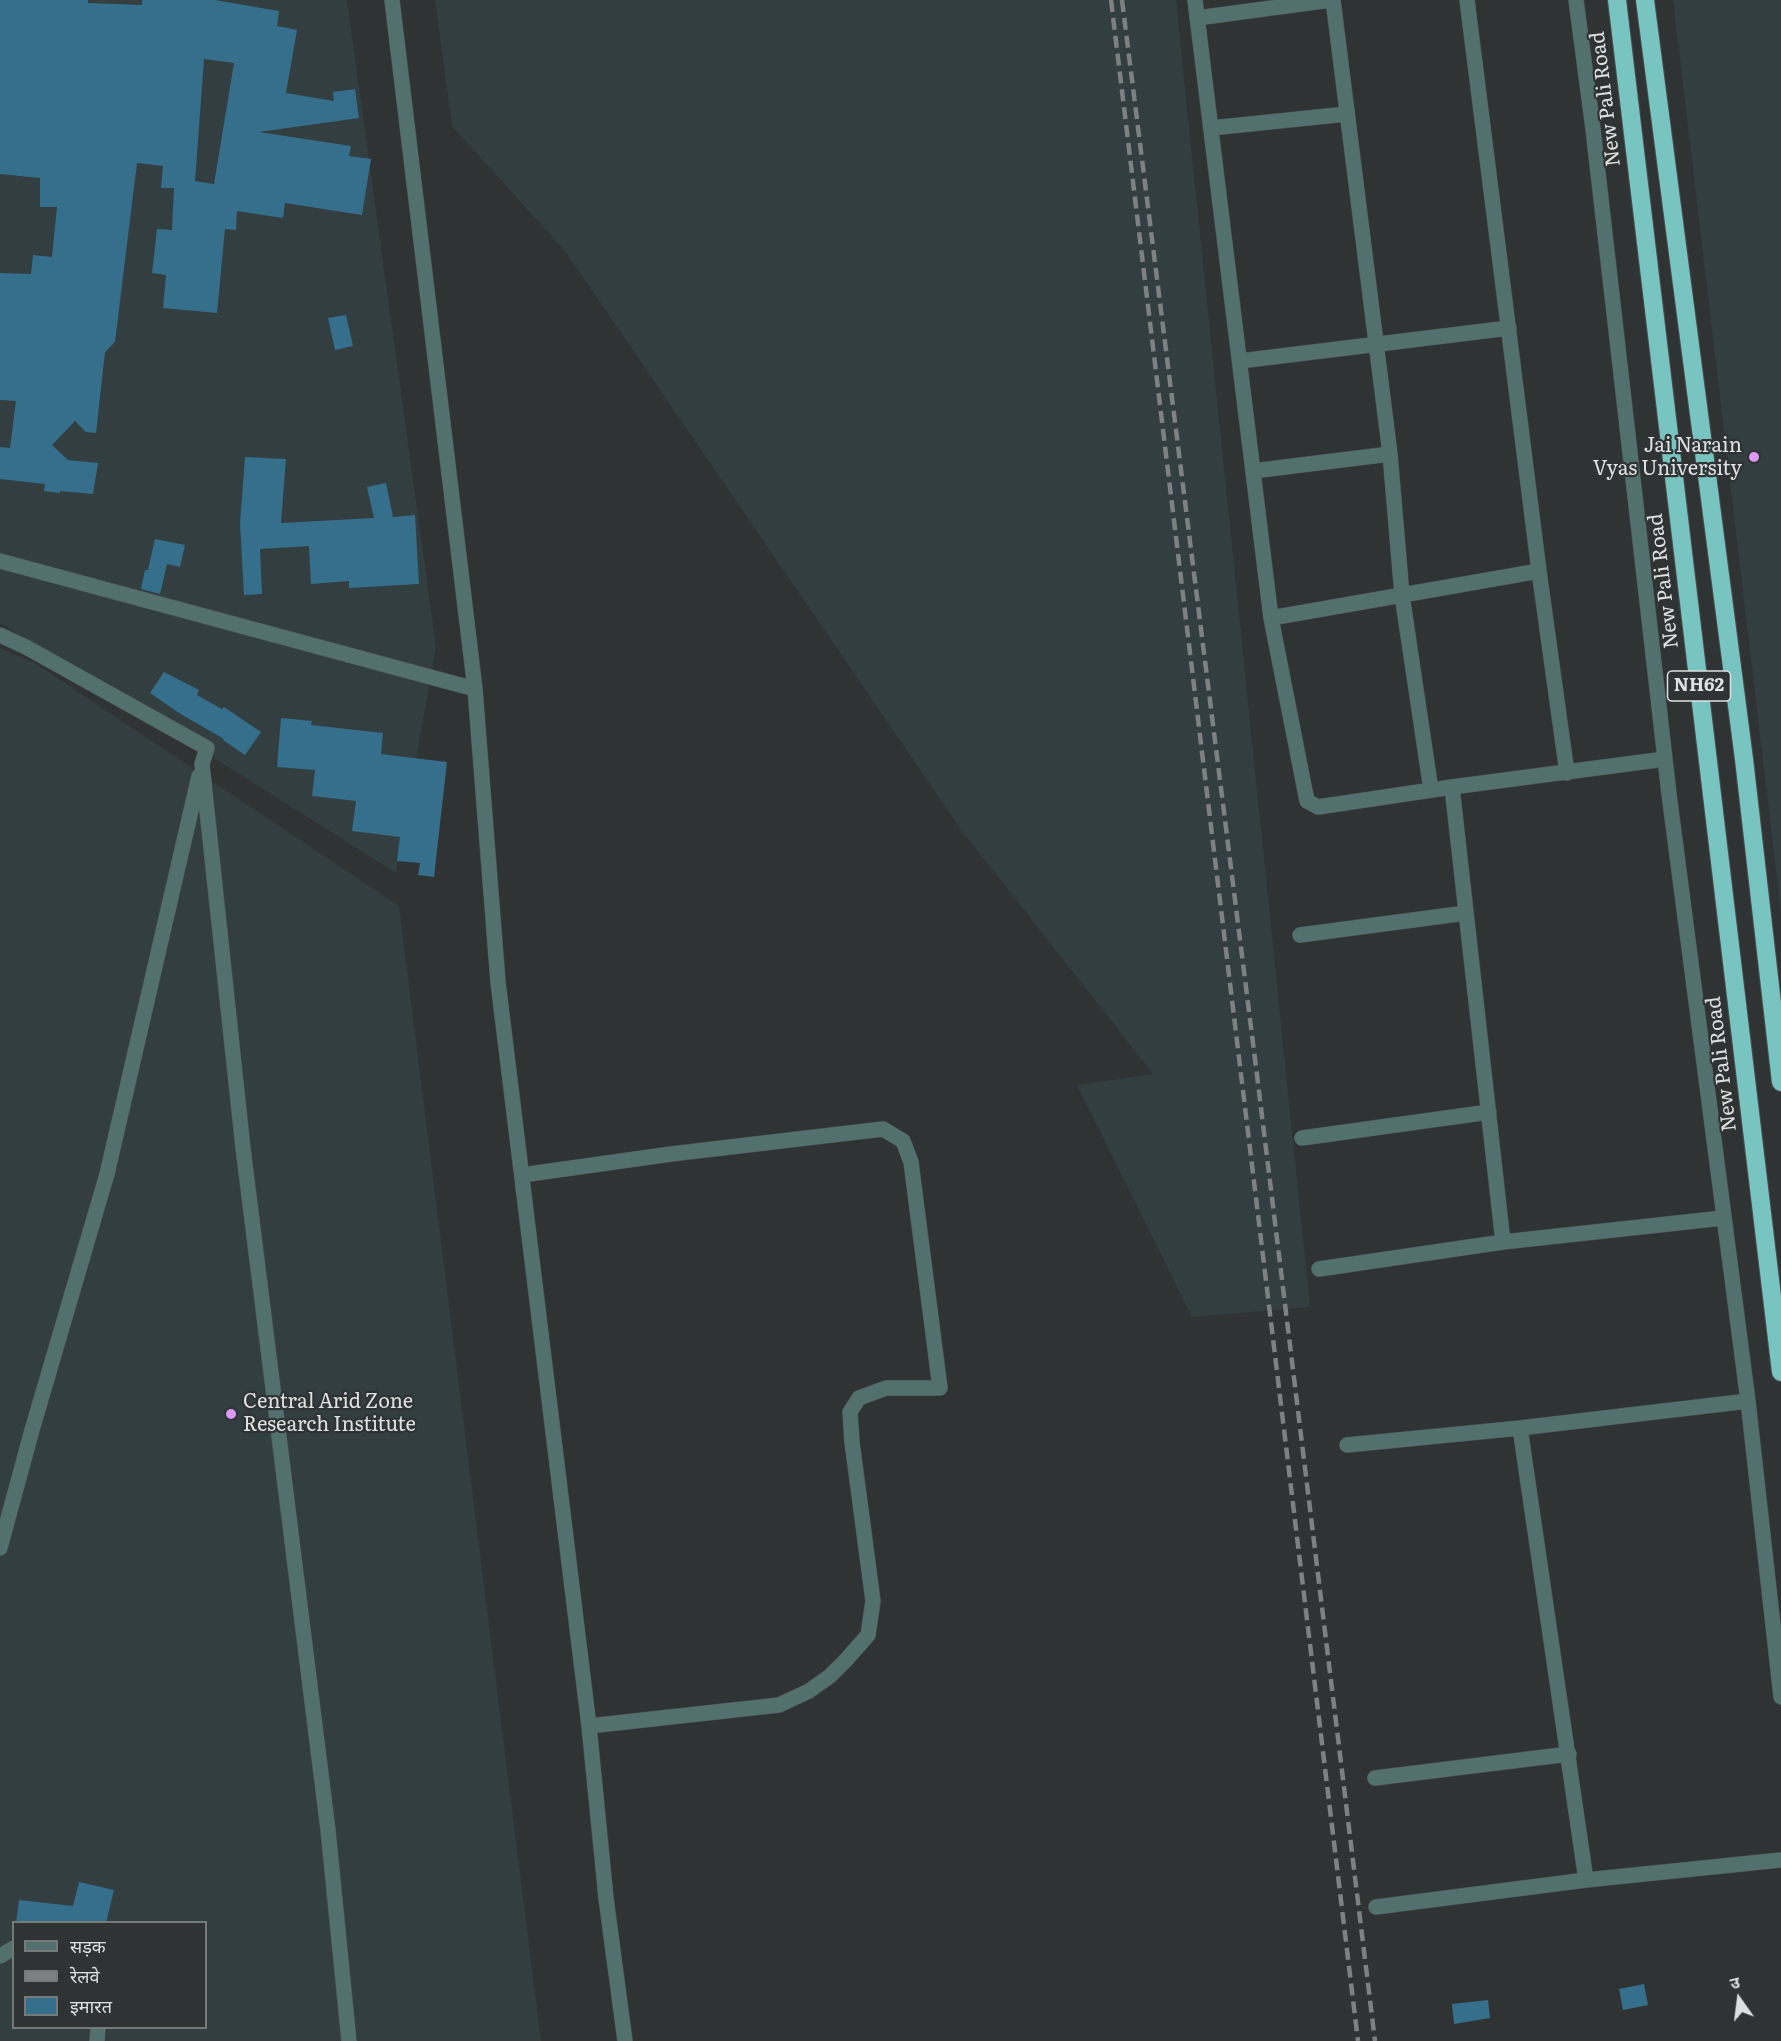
<!DOCTYPE html>
<meta charset="utf-8">
<style>
body{margin:0}
#map{position:relative;width:1781px;height:2041px;overflow:hidden;background:#2f3334;font-family:Literata,"Noto Sans Devanagari",serif}
canvas{display:block}
.legend{position:absolute;left:12px;top:1921px;width:195px;height:108px;box-sizing:border-box;background:#2f3334;border:2px solid #757979;margin:0;padding:8px 10px;list-style:none;font-size:18px;color:#dee1e1}
.legend li{display:flex;align-items:center;gap:12px;height:30px}
.legend b{width:30px;border:2px solid #757979}
.north{position:absolute;left:1709px;top:1969px;width:60px;height:60px;-webkit-text-stroke:4px #2f3334;paint-order:stroke;rotate:346deg;font-size:16px;font-weight:700;line-height:24px;text-align:center;color:#dee1e1}
.north::after{content:'';display:block;margin:auto;width:21px;height:27px;background:#dee1e1;clip-path:polygon(50% 0,100% 100%,50% 72%,0 100%)}
</style>
<div id="map">
<canvas width="1781" height="2041"></canvas>
<ul class="legend">
<li><b style="height:8px;background:#52706e"></b>सड़क</li>
<li><b style="height:8px;background:#7e8182"></b>रेलवे</li>
<li><b style="height:16px;background:#356f8c"></b>इमारत</li>
</ul>
<div class="north">उ</div>
</div>
<script>
const context = document.querySelector('canvas').getContext('2d');
context.lineJoin = 'round';
function paint(path, color) { context.fillStyle = color; context.fill(path, 'evenodd'); }
const poly = rows => new Path2D(rows.map(r => 'M' + r).join(''));
function stroke(path, color, width, dash) { context.strokeStyle = color; context.lineWidth = width; context.lineCap = dash ? 'butt' : 'round'; context.setLineDash(dash || []); context.stroke(path); }
function write(font, color, halo, rows, align = 'center') {
  context.font = font + ' Literata,serif'; context.lineWidth = 4.5; context.setLineDash([]); context.textBaseline = 'middle'; context.strokeStyle = halo; context.fillStyle = color; for (const [text, x, y, turn = 0] of rows) {
    context.save(); context.translate(x, y); context.rotate((+turn || 0) * Math.PI / 180); context.textAlign = isNaN(turn) ? turn : align; if (halo) context.strokeText(text, 0, 0); context.fillText(text, 0, 0); context.restore();
  }
}
const built = poly([
 [0,0,347,0,436,647,396,873,0,623],
 [435,0,1176,0,1310,1307,1192,1317,1077,1085,1153,1074,962,831,565,251,452,126],
 [1673,0,1781,0,1781,913],
 [0,648,35,663,399,906,541,2041,0,2041],
 [14,1922,206,1922,206,2028,14,2028]
]);
const building = poly([
 [0,0,88,0,88,3,142,5,142,0,215,0,279,11,277,26,297,30,286,93,334,101,333,92,355,89,359,118,259,132,351,146,349,156,371,159,362,215,285,203,283,218,237,211,236,230,225,229,217,313,163,308,166,275,152,273,157,229,172,230,174,188,161,188,163,166,137,163,115,342,105,352,96,433,86,432,75,421,52,445,68,460,98,463,93,494,60,491,60,493,44,491,45,484,0,479,0,447,10,448,16,401,0,400,0,273,31,274,33,255,52,257,57,207,40,207,40,178,0,174],
 [204,59,234,63,214,184,195,181],
 [346,315,353,346,335,350,328,318],
 [245,457,286,459,281,523,374,518,367,487,386,483,393,517,415,515,419,584,349,588,349,581,311,584,309,546,260,549,262,594,244,595,240,523],
 [155,539,185,545,180,567,167,564,160,594,141,589,145,570,148,570],
 [164,672,199,690,197,695,222,709,224,707,261,732,245,755,223,740,224,739,179,713,150,693],
 [281,718,312,721,311,725,383,733,381,754,447,762,434,877,418,875,420,863,397,861,400,837,352,831,356,801,312,796,315,770,277,767],
 [79,1882,114,1890,106,1923,16,1923,19,1900,73,1906],
 [1644,1984,1648,2005,1623,2010,1619,1989],
 [1488,2000,1490,2018,1454,2024,1452,2004]
]);
const minor = poly([
 [392,0,475,689,498,982,589,1726,606,1898,625,2041],
 [1195,0,1271,618,1307,801,1318,807,1452,787,1665,759],
 [1333,0,1390,454,1402,595,1431,790],
 [1467,0,1539,571,1567,773],
 [1576,0,1593,129,1669,794,1748,1401,1781,1697],
 [1197,18,1331,0],
 [1211,128,1347,114],
 [1240,361,1509,328],
 [1253,471,1390,454],
 [0,561,475,689],
 [1271,618,1539,571],
 [0,635,26,647,207,748,202,764,243,1148,328,1830,349,2041],
 [1452,787,1503,1242],
 [1300,935,1466,913],
 [1302,1138,1489,1112],
 [522,1175,671,1154,883,1129,903,1141,911,1162,940,1388,886,1388,859,1398,850,1412,852,1442,873,1601,868,1635,846,1660,830,1676,809,1691,779,1705,589,1726],
 [1319,1269,1503,1242,1723,1218],
 [1347,1445,1520,1428],
 [0,1548,32,1430,107,1174,199,776],
 [1375,1778,1569,1754],
 [1586,1880,1520,1428,1748,1401],
 [1376,1907,1586,1880,1781,1860],
 [0,1956,14,1948],
 [97,2041,98,2028]
]);
const highway = poly([
 [1617,0,1781,1372],
 [1645,0,1744,759,1781,1082]
]);
const rail = poly([
 [1111,0,1358,2041],
 [1122,0,1256,1067,1375,2041]
]);
const markers = [
 [1754,457,6,"#da9af6"],
 [231,1414,6,"#da9af6"]
];
const shields = [
 [1699,686,63]
];
const shieldNames = [
 ["NH62",1699,686]
];
const streetNames = [
 ["New Pali Road",1606,99,-97],
 ["New Pali Road",1664,581,-97],
 ["New Pali Road",1722,1064,-97]
];
const poiNames = [
 ["Jai Narain",1742,446],
 ["Vyas University",1742,469],
 ["Central Arid Zone",243,1402,"left"],
 ["Research Institute",243,1425,"left"]
];
paint(built, '#323e40');
paint(building, '#356f8c');
stroke(minor, '#4b4f50', 16);
stroke(highway, '#4b4f50', 20);
stroke(minor, '#52706e', 15);
stroke(highway, '#78c4c1', 18);
stroke(rail, '#7e8182', 4.5, [12, 6]);
for (const [x, y, r, color] of markers) { const dot = new Path2D(); dot.arc(x, y, r, 0, 2 * Math.PI); context.fillStyle = color; context.fill(dot); stroke(dot, '#2f3334', 2); }
for (const [x, y, w] of shields) { const box = new Path2D(); box.roundRect(x - w / 2, y - 15, w, 30, 4.5); context.fillStyle = '#2f3334'; context.fill(box); stroke(box, '#dee1e1', 1.5); }
write('bold 18px', '#dee1e1', null, shieldNames);
write('20px', '#dee1e1', '#2f3334', streetNames);
write('20px', '#dee1e1', '#2f3334', poiNames, 'right');
</script>
